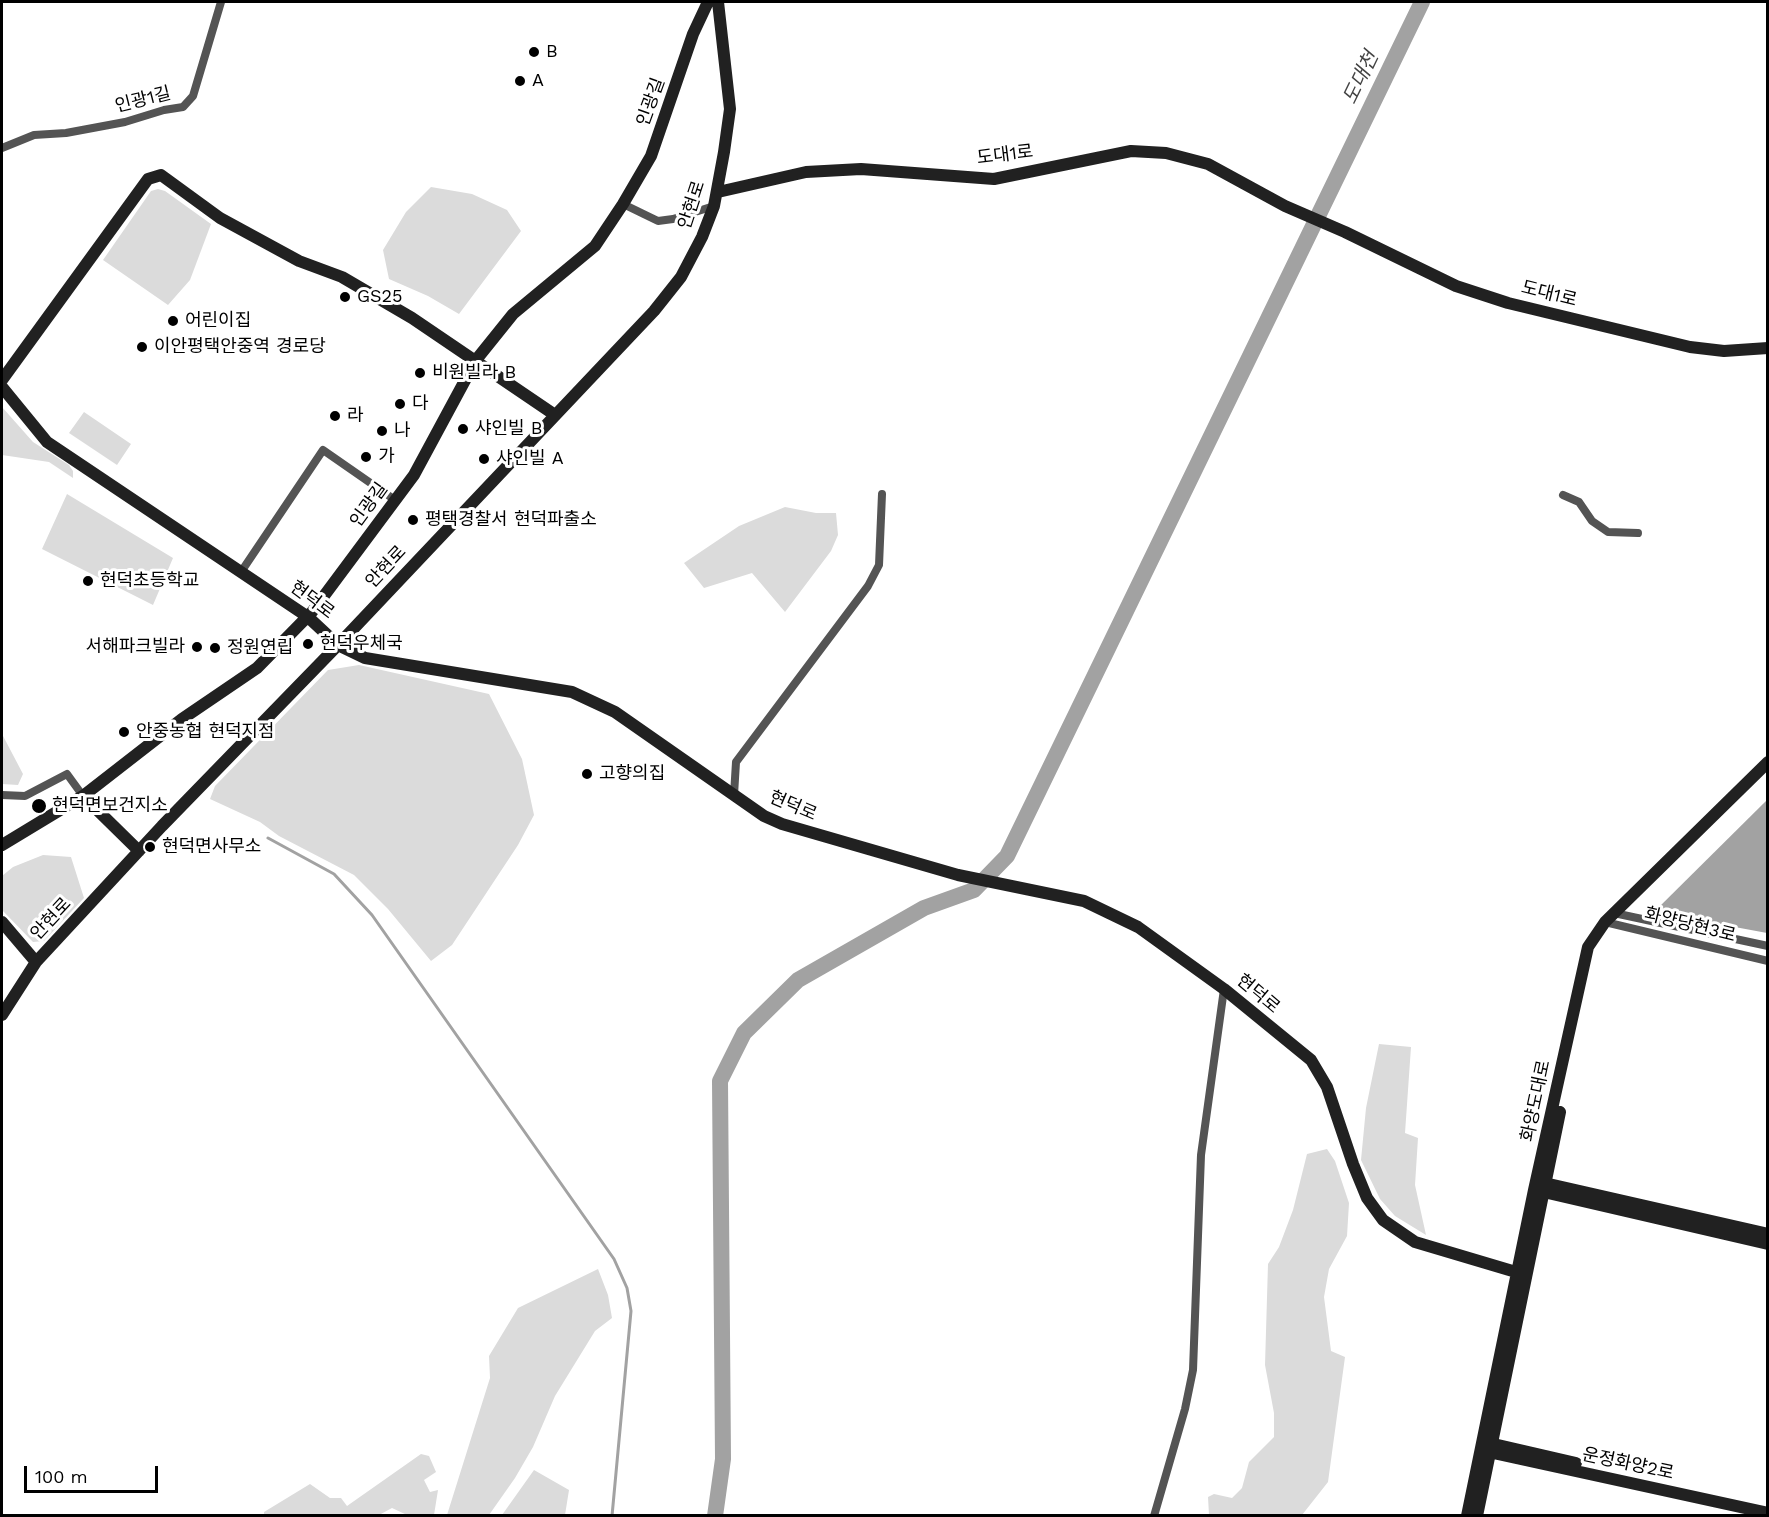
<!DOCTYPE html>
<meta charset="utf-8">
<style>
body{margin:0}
#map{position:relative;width:1769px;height:1517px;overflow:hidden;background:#fff;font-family:"Work Sans",sans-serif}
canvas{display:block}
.frame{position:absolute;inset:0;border:3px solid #000;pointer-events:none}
.scale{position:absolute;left:24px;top:1466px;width:134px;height:27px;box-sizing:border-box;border:3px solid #000;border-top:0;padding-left:8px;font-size:18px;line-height:21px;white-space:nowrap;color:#000;-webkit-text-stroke:4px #fff;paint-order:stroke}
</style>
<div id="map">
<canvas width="1769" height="1517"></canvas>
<div class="frame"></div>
<div class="scale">100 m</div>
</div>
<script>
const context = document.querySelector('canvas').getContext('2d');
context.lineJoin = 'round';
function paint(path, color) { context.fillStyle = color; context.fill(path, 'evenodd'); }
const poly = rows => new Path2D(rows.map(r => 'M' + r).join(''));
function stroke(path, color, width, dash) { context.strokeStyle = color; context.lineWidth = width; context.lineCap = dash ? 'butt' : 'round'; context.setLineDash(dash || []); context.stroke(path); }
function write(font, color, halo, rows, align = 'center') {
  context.font = font + ' "Work Sans","Noto Sans KR",sans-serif'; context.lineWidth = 6; context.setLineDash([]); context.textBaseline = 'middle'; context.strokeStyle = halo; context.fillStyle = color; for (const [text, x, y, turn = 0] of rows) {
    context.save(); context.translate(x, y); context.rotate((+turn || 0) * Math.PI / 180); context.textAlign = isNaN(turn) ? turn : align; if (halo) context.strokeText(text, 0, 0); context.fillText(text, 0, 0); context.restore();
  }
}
const green = poly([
 [431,187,472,194,507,210,521,231,459,314,428,296,389,279,383,250,406,212],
 [158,189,165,191,211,224,190,280,168,305,103,260,151,191],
 [2,407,33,442,69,465,73,471,73,478,49,462,2,455],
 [84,412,131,444,117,465,69,433],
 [67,494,173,558,153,605,42,549],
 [785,507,816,513,836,513,838,535,831,551,785,612,752,573,704,588,684,563,739,526],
 [359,665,489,694,522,759,534,815,518,845,452,945,431,961,388,909,354,875,279,836,260,822,210,799,215,786,328,670],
 [2,734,23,774,18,785,2,784],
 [43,855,71,857,84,898,44,941,33,942,2,910,2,876,13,867],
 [1379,1044,1411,1047,1405,1133,1418,1138,1415,1185,1426,1235,1395,1216,1380,1199,1361,1160,1366,1108],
 [1327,1149,1335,1161,1349,1203,1347,1236,1329,1269,1324,1297,1331,1351,1345,1357,1328,1482,1302,1515,1209,1515,1208,1497,1214,1494,1232,1498,1242,1488,1249,1462,1274,1437,1274,1413,1265,1365,1268,1264,1279,1247,1293,1210,1307,1154],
 [598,1269,608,1295,612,1318,595,1331,555,1396,533,1447,515,1478,489,1515,447,1515,490,1378,489,1356,518,1308],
 [421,1454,429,1456,436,1472,424,1480,430,1492,438,1490,434,1515,407,1515,392,1508,379,1515,264,1515,264,1512,310,1484,330,1498,341,1498,347,1506],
 [534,1470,569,1490,565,1515,502,1515]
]);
const water = poly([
 [1767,800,1767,933,1654,912]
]);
const stream = poly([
 [268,838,334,874,372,915,614,1259,627,1288,631,1311,612,1516]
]);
const river = poly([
 [715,1516,723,1459,720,1081,744,1033,798,980,924,908,974,890,1007,856,1422,2]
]);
const street = poly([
 [2,148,34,135,66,133,125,122,164,110,183,107,193,96,221,2],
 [623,204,658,221,673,219,714,206],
 [1563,495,1579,502,1592,521,1608,532,1638,533],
 [241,572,323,450,395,500],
 [2,795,25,796,67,774,83,796],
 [734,795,736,762,868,586,879,565,882,494],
 [1614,913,1768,946],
 [1605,922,1768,961],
 [1154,1516,1185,1409,1193,1370,1201,1155,1224,989]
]);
const secondary = poly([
 [718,192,806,172,861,169,994,179,1131,151,1166,153,1208,164,1285,206,1345,232,1456,286,1508,303,1690,347,1724,351,1768,348],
 [2,380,148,179,161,175,220,218,299,261,342,277,412,318,555,415],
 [2,387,47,442,308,617,338,645,365,658,572,692,615,712,764,816,782,824,958,875,1084,901,1138,927,1224,989,1311,1060,1327,1087,1353,1164,1367,1198,1383,1220,1415,1242,1526,1275],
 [83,796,139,851],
 [2,845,83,796,182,719,257,668,312,612,414,475,476,360,513,314,595,246,623,204,651,156,693,34,708,2],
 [2,922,36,962],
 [2,1015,36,962,162,826,338,645,654,311,681,277,702,237,714,206,724,152,730,109,718,2],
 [1549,1184,1768,1234],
 [1535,1190,1768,1244],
 [1485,1442,1576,1463],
 [1484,1451,1768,1513],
 [1467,1516,1534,1190,1588,947,1605,922,1768,762],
 [1477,1516,1560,1112]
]);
const markers = [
 [534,52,6,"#000"],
 [520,81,6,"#000"],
 [345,297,6,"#000"],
 [173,321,6,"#000"],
 [142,347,6,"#000"],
 [420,373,6,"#000"],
 [400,404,6,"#000"],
 [335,416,6,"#000"],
 [463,429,6,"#000"],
 [382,431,6,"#000"],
 [366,457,6,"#000"],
 [484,459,6,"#000"],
 [413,520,6,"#000"],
 [88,581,6,"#000"],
 [308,644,6,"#000"],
 [197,647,6,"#000"],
 [215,648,6,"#000"],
 [124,732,6,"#000"],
 [587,774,6,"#000"],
 [39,806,8,"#000"],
 [150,847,6,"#000"]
];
const poiNames = [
 ["B",546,52],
 ["A",532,81],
 ["GS25",357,297],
 ["어린이집",185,321],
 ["이안평택안중역 경로당",154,347],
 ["비원빌라 B",432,373],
 ["다",412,404],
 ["라",347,416],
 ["샤인빌 B",475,429],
 ["나",394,431],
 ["가",378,457],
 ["샤인빌 A",496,459],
 ["평택경찰서 현덕파출소",425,520],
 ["현덕초등학교",100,581],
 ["현덕우체국",320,644],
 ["서해파크빌라",185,647,"right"],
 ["정원연립",227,648],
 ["안중농협 현덕지점",136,732],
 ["고향의집",599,774],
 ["현덕면보건지소",52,806],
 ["현덕면사무소",162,847]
];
const streetNames = [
 ["인광1길",143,100,-14],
 ["인광길",651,102,-70],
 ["도대1로",1005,155,-7],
 ["안현로",692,205,-72],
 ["도대1로",1549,294,14],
 ["인광길",369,505,-54],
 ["안현로",386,567,-47],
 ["현덕로",312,600,37],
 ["현덕로",793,806,23],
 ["안현로",51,919,-47],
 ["화양당현3로",1690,925,14],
 ["현덕로",1258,994,40],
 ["화양도대로",1536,1101,-78],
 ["운정화양2로",1628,1464,12]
];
const waterNames = [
 ["도대천",1361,78,-64]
];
paint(green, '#dbdbdb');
paint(water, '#a2a2a2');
stroke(stream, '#a2a2a2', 3);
stroke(river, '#a2a2a2', 16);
stroke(street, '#545454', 8);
stroke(secondary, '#212121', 12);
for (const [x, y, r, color] of markers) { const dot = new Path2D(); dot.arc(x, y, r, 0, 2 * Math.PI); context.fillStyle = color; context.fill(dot); stroke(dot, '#fff', 2); }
write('18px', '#000', '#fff', poiNames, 'left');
write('18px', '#000', '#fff', streetNames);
write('italic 20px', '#434343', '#fff', waterNames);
</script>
